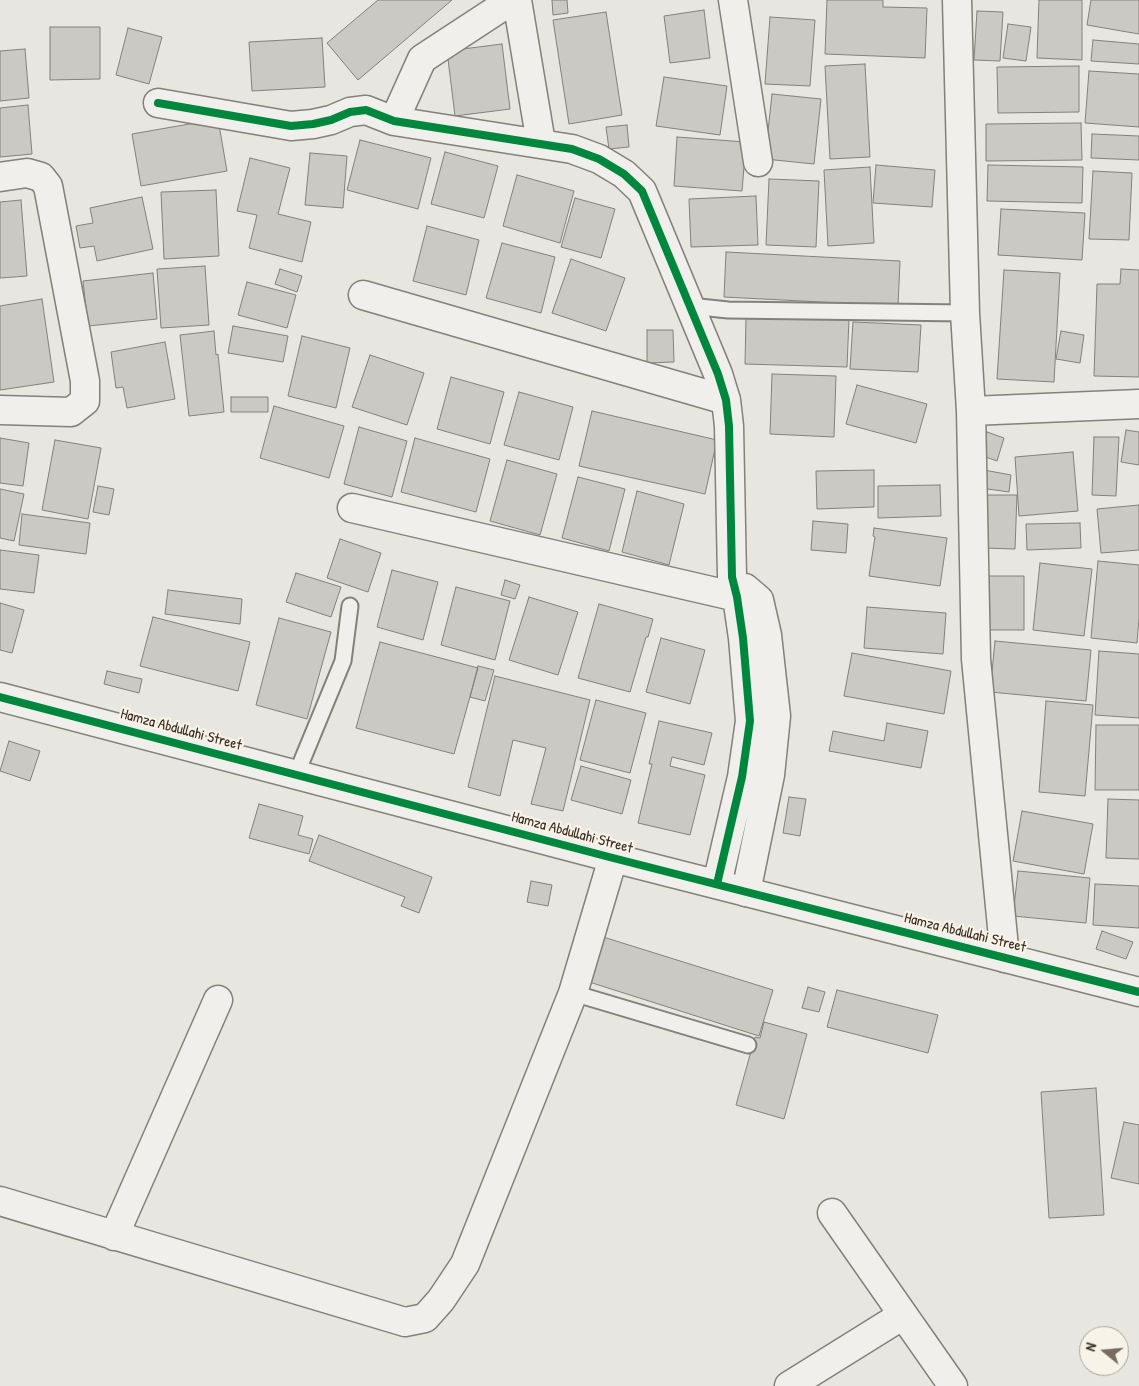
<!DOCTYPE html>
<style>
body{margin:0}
#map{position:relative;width:1139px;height:1386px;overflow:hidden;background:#e8e6e0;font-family:"Patrick Hand",sans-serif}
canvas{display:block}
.north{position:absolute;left:1079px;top:1326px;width:50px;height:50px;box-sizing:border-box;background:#f7f3e8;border:1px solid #aca397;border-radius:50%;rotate:287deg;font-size:14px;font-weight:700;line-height:20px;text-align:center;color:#3b2a1e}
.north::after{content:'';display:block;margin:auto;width:18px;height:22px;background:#786c62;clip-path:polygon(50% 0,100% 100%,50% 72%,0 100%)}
</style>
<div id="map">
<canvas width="1139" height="1386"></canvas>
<div class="north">N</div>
</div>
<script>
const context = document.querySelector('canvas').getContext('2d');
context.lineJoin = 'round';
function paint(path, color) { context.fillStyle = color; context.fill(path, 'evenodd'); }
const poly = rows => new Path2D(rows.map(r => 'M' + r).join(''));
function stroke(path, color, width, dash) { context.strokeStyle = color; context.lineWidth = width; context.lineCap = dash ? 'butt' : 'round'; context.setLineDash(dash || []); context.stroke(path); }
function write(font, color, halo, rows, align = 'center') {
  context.font = font + ' "Patrick Hand",sans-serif'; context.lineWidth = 4.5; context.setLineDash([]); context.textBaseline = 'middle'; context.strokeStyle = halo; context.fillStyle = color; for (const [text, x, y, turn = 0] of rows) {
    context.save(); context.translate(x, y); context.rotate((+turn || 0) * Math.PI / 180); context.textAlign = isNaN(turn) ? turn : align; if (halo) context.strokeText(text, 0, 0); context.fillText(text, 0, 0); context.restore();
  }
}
const building = poly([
 [378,0,452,0,358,80,327,43,378,0],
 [552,0,567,0,568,13,553,15,552,0],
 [827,0,883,0,883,7,927,8,925,58,825,54,827,0],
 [1039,0,1082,0,1082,60,1037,58,1039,0],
 [1091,0,1139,0,1139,34,1087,25,1091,0],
 [704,10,710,58,670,63,664,16,704,10],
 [977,11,1003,12,1000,61,974,60,977,11],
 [606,12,622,115,569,124,553,20,606,12],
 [770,17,815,20,810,86,765,84,770,17],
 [1008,24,1031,27,1026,61,1003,58,1008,24],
 [50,27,100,27,100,79,50,80,50,27],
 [128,28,162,37,149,84,116,75,128,28],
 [322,38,325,87,252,91,249,42,322,38],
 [1093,40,1139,44,1139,64,1091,61,1093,40],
 [502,44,510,109,455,116,447,51,502,44],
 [25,49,29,98,0,101,0,51,25,49],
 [865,64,870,157,830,159,825,66,865,64],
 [1079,66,1079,112,998,113,997,67,1079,66],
 [1089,71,1139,74,1139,127,1085,123,1089,71],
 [664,77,727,86,720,135,656,126,664,77],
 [772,94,821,99,814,164,765,159,772,94],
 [28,105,32,154,0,157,0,108,28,105],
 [218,119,227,171,141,186,132,134,218,119],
 [1081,123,1082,160,986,161,986,124,1081,123],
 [627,125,629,147,609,149,606,127,627,125],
 [1092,134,1139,136,1139,160,1091,158,1092,134],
 [677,137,746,142,742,191,674,186,677,137],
 [360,140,431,158,418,209,347,190,360,140],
 [445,152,498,166,484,218,431,204,445,152],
 [310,153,347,156,343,208,305,205,310,153],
 [250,158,290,168,278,214,311,222,302,262,249,248,257,215,237,211,250,158],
 [876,165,935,170,932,207,873,203,876,165],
 [988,165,1083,167,1082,203,987,201,988,165],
 [870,167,874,243,828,246,824,170,870,167],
 [1093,171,1132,173,1129,240,1089,239,1093,171],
 [517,175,574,191,560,243,503,226,517,175],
 [769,179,819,181,816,247,766,245,769,179],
 [216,190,219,256,164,259,161,192,216,190],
 [756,196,758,245,691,247,689,199,756,196],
 [142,197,153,249,97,261,94,246,80,248,76,226,93,223,90,208,142,197],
 [575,198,615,209,601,258,561,247,575,198],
 [21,200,27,276,0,278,0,202,21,200],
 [1001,209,1085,213,1082,260,998,255,1001,209],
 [427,226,479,240,466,295,413,281,427,226],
 [502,243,555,257,541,313,486,298,502,243],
 [726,252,900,261,898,306,724,297,726,252],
 [571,259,625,278,606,331,552,313,571,259],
 [205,266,209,325,161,328,157,269,205,266],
 [280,269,302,276,297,292,275,284,280,269],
 [1121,269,1139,270,1139,377,1094,376,1097,284,1120,284,1121,269],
 [1004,270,1060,273,1054,382,997,379,1004,270],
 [153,273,157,319,88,326,83,281,153,273],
 [247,282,296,295,287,328,238,315,247,282],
 [42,299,54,382,0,390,0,306,42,299],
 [746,317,849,319,847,367,745,364,746,317],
 [853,322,921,325,918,372,850,369,853,322],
 [233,326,288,336,283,362,228,353,233,326],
 [647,330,673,330,674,362,647,363,647,330],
 [214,331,216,355,218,354,224,412,189,416,180,335,214,331],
 [1061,331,1084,335,1080,363,1056,359,1061,331],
 [302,336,350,348,336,408,288,396,302,336],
 [165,342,175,399,127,408,123,387,116,388,111,352,165,342],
 [370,355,424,373,407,425,352,407,370,355],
 [772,374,836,376,834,437,770,434,772,374],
 [451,377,504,392,490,444,437,429,451,377],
 [857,385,927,404,916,443,846,424,857,385],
 [519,392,573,407,559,460,504,445,519,392],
 [231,397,268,397,268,412,231,412,231,397],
 [274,406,344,426,329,478,260,458,274,406],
 [592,411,717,440,705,494,579,466,592,411],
 [359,427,407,441,392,497,344,484,359,427],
 [1126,430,1139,432,1139,465,1121,462,1126,430],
 [987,432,1004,438,997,461,980,455,987,432],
 [1094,437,1119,437,1116,496,1092,495,1094,437],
 [0,438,29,443,23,486,0,483,0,438],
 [415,438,490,459,476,512,401,492,415,438],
 [55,440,101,448,88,519,42,510,55,440],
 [1073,452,1078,511,1019,516,1015,457,1073,452],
 [507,460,557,474,540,535,490,521,507,460],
 [874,470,874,507,817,509,816,471,874,470],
 [984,470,1011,475,1009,492,981,488,984,470],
 [578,477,625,489,609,551,562,538,578,477],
 [940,485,941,516,878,518,878,486,940,485],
 [98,486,114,489,109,515,93,512,98,486],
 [0,489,24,494,14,541,0,538,0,489],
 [637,491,684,504,669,565,622,552,637,491],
 [986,495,1017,495,1015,549,984,548,986,495],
 [1139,505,1139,550,1101,553,1097,509,1139,505],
 [22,514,90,523,86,554,19,545,22,514],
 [813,521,848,524,846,553,811,550,813,521],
 [1080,523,1081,548,1027,550,1026,524,1080,523],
 [874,528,947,538,940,586,869,576,875,537,873,536,874,528],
 [340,539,381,553,368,592,327,578,340,539],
 [0,550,39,555,34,593,0,589,0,550],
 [1098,561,1139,565,1139,618,1137,643,1091,638,1098,561],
 [1040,563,1092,569,1084,636,1033,630,1040,563],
 [392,570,438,582,423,640,377,627,392,570],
 [296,573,341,587,331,617,286,602,296,573],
 [989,576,1024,576,1024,630,988,630,989,576],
 [505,580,520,585,515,599,501,595,505,580],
 [456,587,510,601,495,660,441,645,456,587],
 [168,590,242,599,240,624,165,614,168,590],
 [529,597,578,612,558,675,509,660,529,597],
 [0,603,24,610,12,653,0,650,0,603],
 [599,604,653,619,648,637,646,637,630,692,578,678,599,604],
 [867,607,946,613,943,654,864,648,867,607],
 [153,617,250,642,238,691,140,666,153,617],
 [279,618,331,632,307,719,256,705,279,618],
 [661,638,705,650,690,704,646,692,661,638],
 [995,641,1091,650,1086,701,990,692,995,641],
 [380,642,478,668,454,754,356,728,380,642],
 [1099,651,1139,654,1139,718,1095,715,1099,651],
 [852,653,951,671,944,714,844,696,852,653],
 [478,666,494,670,485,701,470,697,478,666],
 [107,671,142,679,139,693,104,684,107,671],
 [495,676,590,700,563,811,531,804,546,748,513,740,500,796,468,787,495,676],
 [596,700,646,713,630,773,580,760,596,700],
 [1046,701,1093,705,1085,796,1039,792,1046,701],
 [659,721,712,733,704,765,672,757,670,766,705,775,690,835,638,823,652,764,649,764,659,721],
 [887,723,928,731,921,768,829,751,833,731,884,741,887,723],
 [1096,725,1139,725,1139,790,1095,790,1096,725],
 [9,741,40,751,30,781,0,771,9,741],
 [581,766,631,780,622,814,571,800,581,766],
 [789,797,806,799,800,836,783,833,789,797],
 [1108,799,1139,800,1139,859,1106,858,1108,799],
 [259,804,303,816,298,835,313,839,309,854,249,838,259,804],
 [1022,811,1093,824,1084,874,1013,861,1022,811],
 [319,835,432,877,419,913,401,906,405,897,309,861,319,835],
 [1018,871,1090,878,1086,923,1013,916,1018,871],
 [531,881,552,885,548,906,527,902,531,881],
 [1095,884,1139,886,1139,928,1093,925,1095,884],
 [1102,931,1133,942,1126,959,1096,949,1102,931],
 [600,936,773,990,759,1036,586,981,600,936],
 [808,987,825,992,819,1012,802,1008,808,987],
 [837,990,938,1015,928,1053,827,1027,837,990],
 [764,1022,807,1034,784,1119,736,1105,755,1037,760,1038,764,1022],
 [1096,1088,1104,1215,1049,1218,1041,1092,1096,1088],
 [1124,1122,1139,1125,1139,1184,1111,1178,1124,1122]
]);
const lane = poly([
 [690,306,728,310,965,313],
 [296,775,343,661,350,606],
 [573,993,748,1045]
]);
const street = poly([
 [517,0,541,143],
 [733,0,758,162],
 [957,0,965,313,971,411,976,659,1005,958],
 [158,103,291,126,313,124,331,120,350,112,366,110,394,121,572,149,599,159,624,174,642,191,718,374,726,400,729,426,732,577,737,597,743,638,750,721,742,777,717,884],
 [394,121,422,59,512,0],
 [0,177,27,173,41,177,48,186,85,381,85,401,71,412,0,410],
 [363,295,726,400],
 [971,411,1139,404],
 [352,508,737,597,759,600],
 [745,588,759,600,767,635,776,716,770,775,746,892],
 [0,1201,405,1322,425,1318,441,1300,465,1264,573,993,613,858],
 [832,1213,953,1386],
 [114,1236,218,1000],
 [789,1386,903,1315]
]);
const secondary = poly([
 [0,697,613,858,1139,992]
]);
const cycleway = poly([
 [158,103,291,126,313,124,331,120,350,112,366,110,394,121,572,149,599,159,624,174,642,191,718,374,726,400,729,426,732,577,737,597,743,638,750,721,742,777,717,884],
 [0,697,613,858,1139,992]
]);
const streetNames = [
 ["Hamza Abdullahi Street",181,730,15],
 ["Hamza Abdullahi Street",572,833,15],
 ["Hamza Abdullahi Street",965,933,14]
];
paint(building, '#cbc9c4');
stroke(building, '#84807a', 1);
stroke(lane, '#84807a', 19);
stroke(street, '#84807a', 31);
stroke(secondary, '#84807a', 31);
stroke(lane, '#f0efeb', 15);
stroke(street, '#f0efeb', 28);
stroke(secondary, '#f0efeb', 28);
stroke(cycleway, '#00873e', 8);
write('15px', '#3b2a1e', '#f7f3e8', streetNames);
</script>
